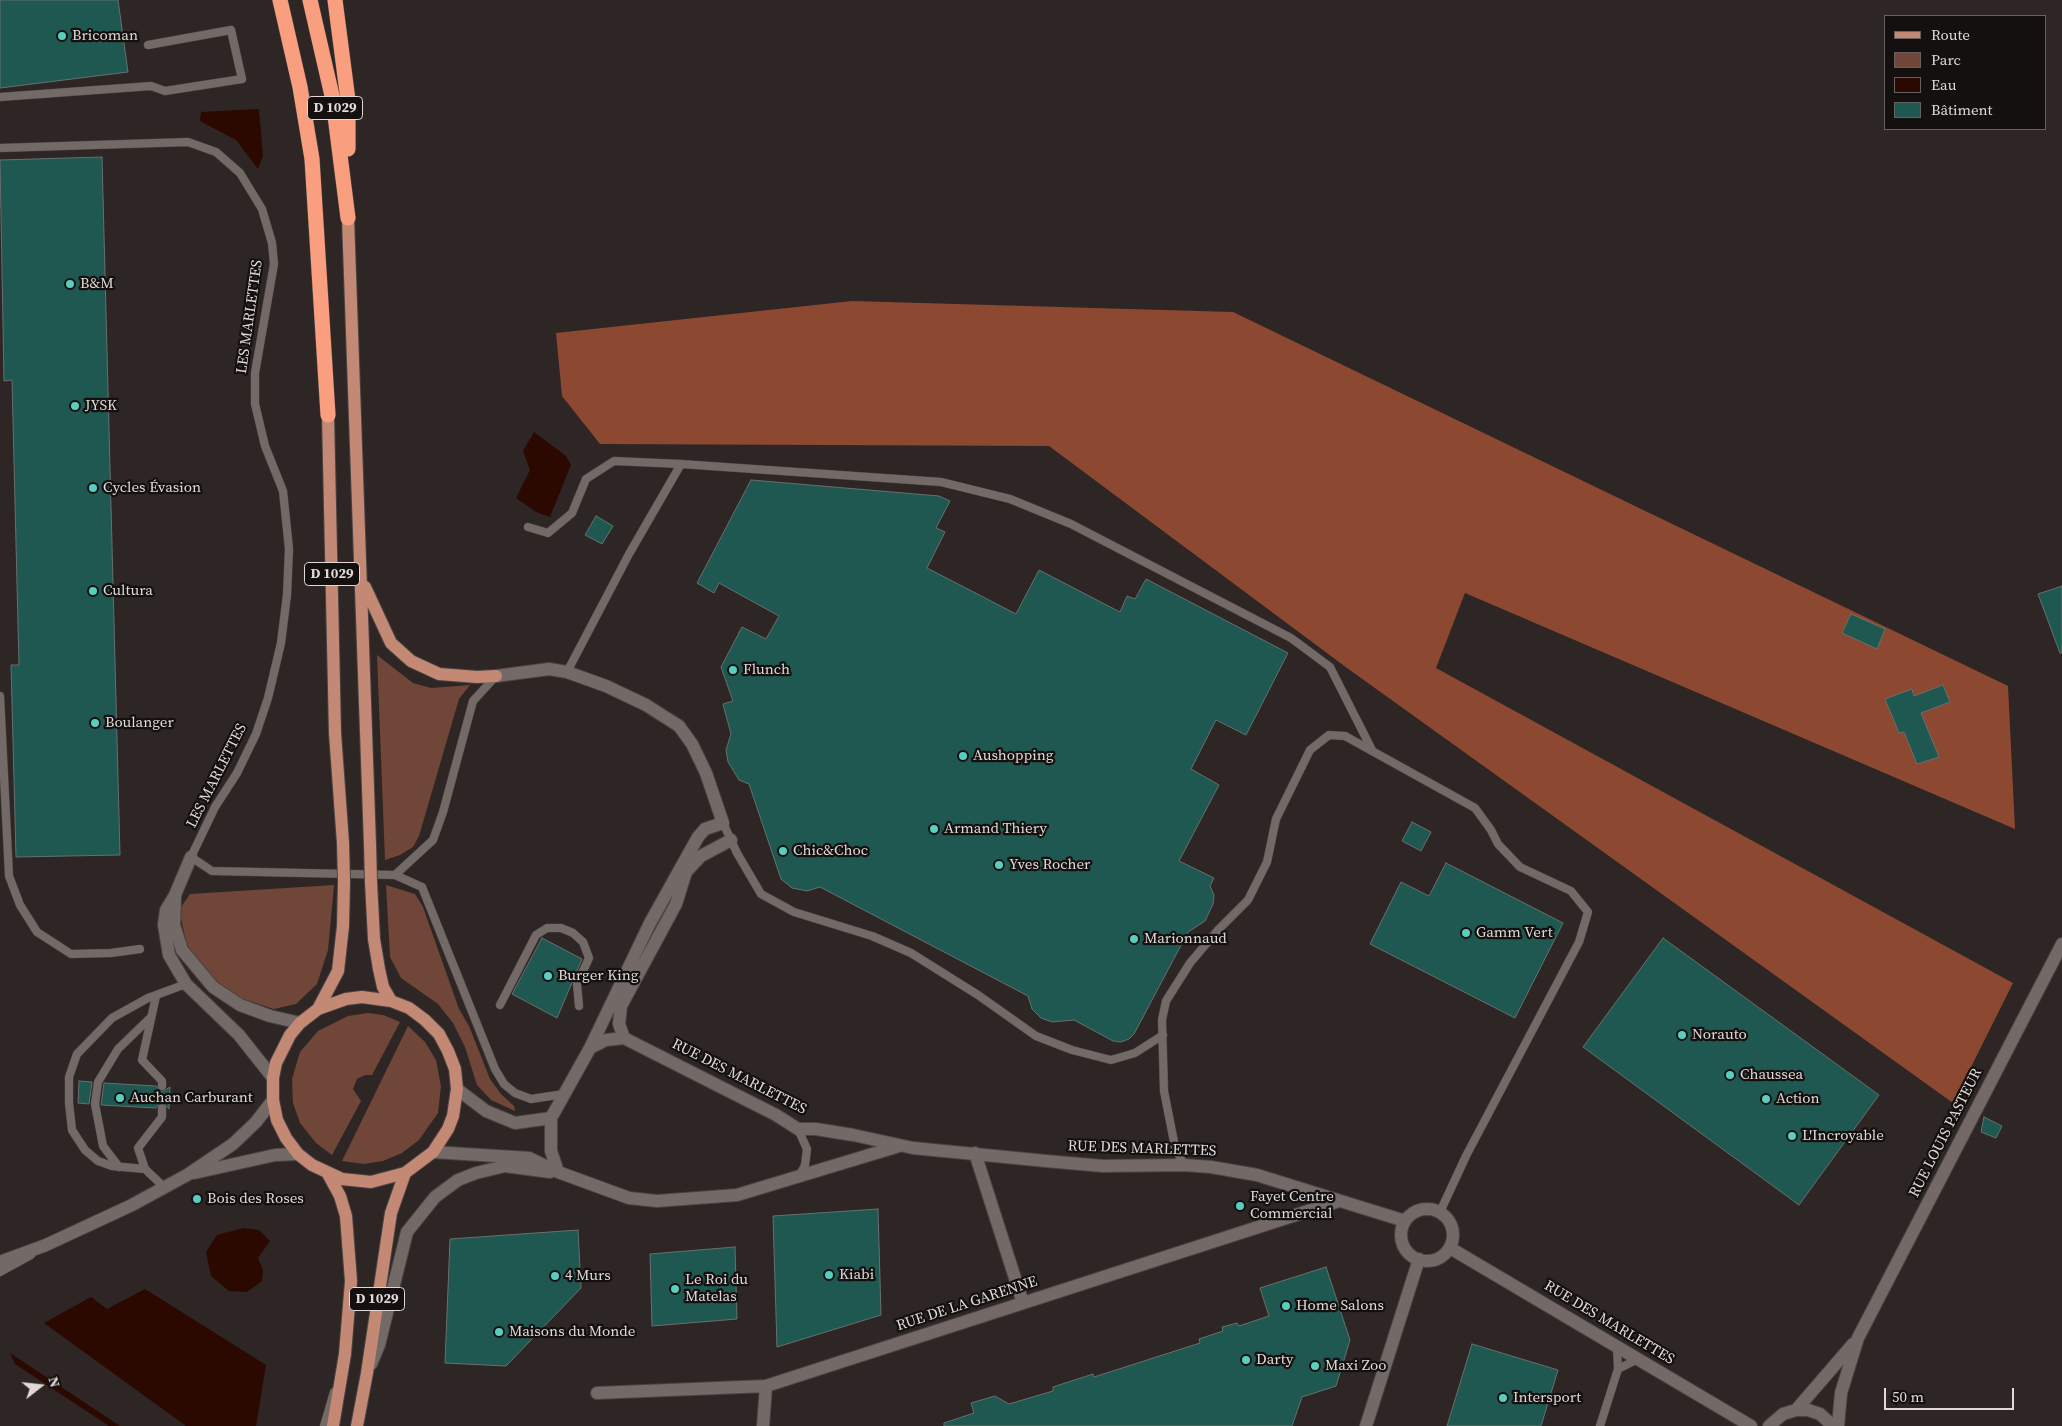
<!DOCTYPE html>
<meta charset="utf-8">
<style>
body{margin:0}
#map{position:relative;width:2062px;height:1426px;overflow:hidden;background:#2e2624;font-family:"Source Serif 4",serif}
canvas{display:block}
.legend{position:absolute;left:1884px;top:15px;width:162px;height:115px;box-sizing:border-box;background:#14100f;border:1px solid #65615f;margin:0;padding:6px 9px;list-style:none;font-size:15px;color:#dfdad8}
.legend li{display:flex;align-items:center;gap:10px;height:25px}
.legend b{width:25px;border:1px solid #65615f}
.north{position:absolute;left:15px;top:1361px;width:50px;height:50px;-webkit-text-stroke:4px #14100f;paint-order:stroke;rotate:74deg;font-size:14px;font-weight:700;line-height:20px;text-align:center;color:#dfdad8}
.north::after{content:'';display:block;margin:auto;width:18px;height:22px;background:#dfdad8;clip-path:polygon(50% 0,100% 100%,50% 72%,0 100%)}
.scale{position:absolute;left:1884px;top:1388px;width:130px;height:22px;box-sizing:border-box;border:2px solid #dfdad8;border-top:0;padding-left:6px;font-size:15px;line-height:18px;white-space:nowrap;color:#dfdad8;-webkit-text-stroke:4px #14100f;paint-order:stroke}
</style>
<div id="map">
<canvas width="2062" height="1426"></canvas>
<ul class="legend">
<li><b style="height:6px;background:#c38975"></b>Route</li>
<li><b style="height:14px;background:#6f4638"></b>Parc</li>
<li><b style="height:14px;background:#2b0901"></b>Eau</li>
<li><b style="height:14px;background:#1e5851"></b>Bâtiment</li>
</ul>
<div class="north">N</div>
<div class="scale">50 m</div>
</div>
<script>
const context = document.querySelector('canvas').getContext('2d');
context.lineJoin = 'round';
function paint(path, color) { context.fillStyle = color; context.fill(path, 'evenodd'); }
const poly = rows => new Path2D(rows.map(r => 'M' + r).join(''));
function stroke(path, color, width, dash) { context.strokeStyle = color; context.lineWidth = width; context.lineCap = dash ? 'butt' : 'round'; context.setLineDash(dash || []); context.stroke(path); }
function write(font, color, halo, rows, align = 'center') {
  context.font = font + ' "Source Serif 4",serif'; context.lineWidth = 4.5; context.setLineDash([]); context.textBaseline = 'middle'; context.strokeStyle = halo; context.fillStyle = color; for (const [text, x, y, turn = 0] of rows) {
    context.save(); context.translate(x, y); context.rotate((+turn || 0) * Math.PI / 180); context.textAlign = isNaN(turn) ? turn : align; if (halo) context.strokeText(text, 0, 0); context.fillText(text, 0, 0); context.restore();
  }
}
const green = poly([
 [377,655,413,683,431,688,470,685,459,699,419,836,413,847,400,855,385,860],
 [334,885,328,950,317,984,296,1004,274,1009,240,998,205,973,189,954,179,910,190,894],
 [386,885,415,894,423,907,459,1009,469,1026,490,1079,501,1094,514,1106,515,1111,491,1100,477,1085,465,1047,453,1023,438,1004,401,978,390,957],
 [368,1013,383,1015,400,1022,372,1075,365,1075,357,1079,353,1089,361,1101,332,1155,316,1143,300,1123,293,1103,292,1079,300,1052,318,1031,348,1016],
 [408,1026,425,1042,436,1060,441,1086,438,1113,419,1140,402,1153,383,1161,364,1164,342,1161]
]);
const forest = poly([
 [852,301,1233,312,2008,686,2015,829,1465,593,1436,668,2013,983,1953,1103,1347,668,1049,446,600,444,562,396,556,333]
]);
const water = poly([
 [259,109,263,156,258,169,236,140,200,121,201,112],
 [534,432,566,456,571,465,550,517,536,512,516,498,530,470,523,451],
 [243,1228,259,1230,270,1241,258,1258,263,1270,262,1281,247,1292,229,1291,211,1276,206,1252,217,1235],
 [145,1289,266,1365,256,1426,186,1426,44,1323,91,1297,107,1309],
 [10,1353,120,1426,109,1426,15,1364]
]);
const building = poly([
 [0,0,118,0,128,72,0,88,0,0],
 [102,157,120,855,16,857,11,665,19,665,12,380,4,381,0,160,102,157],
 [751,480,939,496,950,501,936,528,945,532,927,568,1016,614,1039,570,1120,612,1127,596,1135,599,1146,579,1288,653,1246,735,1216,720,1191,769,1219,785,1179,861,1214,878,1210,886,1214,895,1213,904,1205,921,1188,932,1134,1034,1129,1039,1121,1042,1113,1041,1074,1020,1052,1022,1041,1018,1032,1009,1028,996,820,887,807,891,792,888,781,879,749,784,739,780,728,762,726,750,731,734,723,704,733,701,721,667,742,627,766,639,779,616,719,583,714,593,697,583,751,480],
 [596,516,613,526,602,544,585,535,596,516],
 [2062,586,2062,653,2060,653,2038,594,2062,586],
 [1851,614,1885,629,1877,649,1842,633,1851,614],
 [1943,685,1950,702,1921,713,1939,757,1917,764,1904,732,1899,733,1885,699,1912,689,1914,696,1943,685],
 [1412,822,1431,832,1421,851,1402,841,1412,822],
 [1446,863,1563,923,1515,1018,1370,944,1401,882,1429,896,1446,863],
 [542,938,582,959,557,1018,512,994,542,938],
 [1663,938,1879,1095,1799,1205,1583,1047,1663,938],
 [79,1081,92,1082,89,1104,78,1103,79,1081],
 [104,1083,156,1086,162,1092,170,1087,169,1109,162,1102,159,1103,156,1108,101,1105,104,1083],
 [1984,1117,2002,1126,1996,1138,1981,1132,1984,1117],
 [878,1209,881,1315,777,1347,773,1216,878,1209],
 [578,1230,581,1288,506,1366,445,1363,450,1239,578,1230],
 [735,1247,737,1319,652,1326,650,1254,735,1247],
 [1326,1267,1350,1340,1336,1386,1302,1397,1292,1426,944,1426,944,1423,974,1413,971,1403,995,1396,1009,1404,1053,1391,1053,1387,1093,1374,1094,1377,1200,1343,1199,1339,1223,1331,1222,1327,1237,1323,1239,1326,1269,1316,1260,1288,1326,1267],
 [1472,1344,1558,1370,1541,1426,1447,1426,1472,1344]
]);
const lane = poly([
 [0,97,151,86,165,91,242,79,231,30,148,45],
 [0,148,188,142,216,152,240,173,262,209,272,243,274,264,255,373,255,404,265,446,283,491,289,549,287,595,281,643,268,698,256,734,237,773,215,807,191,857,212,871,395,875,422,887,495,1069,504,1084,515,1093,531,1099,564,1094],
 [528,527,548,533,572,513,586,479,614,461,681,464,941,482,1010,499,1071,524,1291,638,1330,667,1372,750],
 [567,672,629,554,681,464],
 [0,696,9,876,20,905,37,932,71,954,111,953,140,949],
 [723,823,737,853,761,894,794,912,872,936,911,953,978,995,1036,1036,1072,1050,1111,1060,1135,1053,1163,1035],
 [395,875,433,840,443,812,473,701,496,676],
 [156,996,142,1060,162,1081,162,1086],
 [500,1005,536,935,547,928,561,928,573,933,583,942,589,958,577,984,579,1006],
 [798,1129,807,1149,805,1165,799,1177],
 [1184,1165,1175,1147,1164,1091,1162,1020,1166,1001,1190,963,1218,930,1248,900,1267,862,1276,819,1310,750,1329,735,1345,736,1475,808,1491,830,1498,844,1520,867,1571,891,1588,912,1579,942,1466,1156,1440,1212],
 [119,1167,103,1146,95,1104,98,1082,118,1049,151,1017],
 [145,1169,138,1148,162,1117,162,1108],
 [164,1187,145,1169,112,1166,98,1161,85,1150,72,1130,69,1103,69,1077,77,1054,112,1018,148,998,186,984],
 [0,1272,31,1255],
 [1618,1369,1638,1359],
 [324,1426,334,1392],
 [1600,1426,1618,1369,1617,1347]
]);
const street = poly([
 [191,857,175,895,166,910,164,925,169,955,186,984,239,1035,273,1078],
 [175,897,174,925,182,950,213,987,240,1005,270,1016,300,1023],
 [624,1038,776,1115,798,1129,816,1129,853,1135,913,1148,1046,1161,1103,1166,1184,1165,1211,1167,1257,1175,1405,1221],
 [624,1038,619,1024,621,1006,676,904,686,872,701,856,731,840],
 [590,1048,606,1040,624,1038],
 [457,1089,486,1111,515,1123,551,1118,590,1048,650,923,698,837,705,829,723,823,706,773,692,744,679,726,646,705,606,686,567,672,549,669,496,676],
 [551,1118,551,1151,558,1172],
 [433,1152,529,1158,558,1172,629,1198,657,1201,737,1195,899,1146],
 [975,1153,1023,1303],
 '1401 1235a26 26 0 1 1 52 0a26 26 0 1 1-52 0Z',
 [1450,1248,1751,1426],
 [371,1364,379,1345,407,1232,435,1197,458,1180,476,1173,505,1166,550,1172],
 [597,1393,766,1386,1339,1201],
 [763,1426,766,1386],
 [1366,1426,1419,1259]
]);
const secondary = poly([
 [194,1173,275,1155,298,1154],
 [0,1262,46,1245,132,1205,187,1175,233,1144,256,1122,273,1100],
 [1796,1410,1853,1344],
 [1769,1426,1783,1414,1796,1410,1808,1410,1820,1414,1833,1426],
 [1838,1426,1841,1393,1858,1338,2062,944]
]);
const primary = poly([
 [348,218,370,845],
 [328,415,335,733,343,843],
 [365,587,391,643,411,661,439,674,477,677,496,676],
 [371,882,374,939,379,969,383,987,391,1001],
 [318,1009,338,971,343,926,344,882],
 [328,1174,340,1196,346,1216,351,1281,345,1354,333,1426],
 [357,1426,367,1373,391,1213,405,1173,433,1152,448,1129,453,1116,457,1089,455,1069,448,1051,439,1034,425,1020,409,1008,391,1001,362,997,346,999,318,1009,300,1023,290,1035,276,1063,273,1078,273,1100,277,1120,286,1138,298,1154,312,1165,342,1179,371,1182,405,1173]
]);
const highway = poly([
 [280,0,300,87,312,159,328,415],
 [310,0,333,100,348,218],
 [335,0,348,100,348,149]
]);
const primaryBridge = poly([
 [343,843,344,882],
 [370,845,371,882]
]);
const markers = [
 [62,36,5,"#58cec0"],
 [70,284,5,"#58cec0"],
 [75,406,5,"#58cec0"],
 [93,488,5,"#58cec0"],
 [93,591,5,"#58cec0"],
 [733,670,5,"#58cec0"],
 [95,723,5,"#58cec0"],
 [963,756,5,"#58cec0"],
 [934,829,5,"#58cec0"],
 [783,851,5,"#58cec0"],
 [999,865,5,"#58cec0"],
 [1466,933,5,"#58cec0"],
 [1134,939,5,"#58cec0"],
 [548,976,5,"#58cec0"],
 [1682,1035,5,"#58cec0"],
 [1730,1075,5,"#58cec0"],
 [120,1098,5,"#58cec0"],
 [1766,1099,5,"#58cec0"],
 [1792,1136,5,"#58cec0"],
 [197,1199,5,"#58cec0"],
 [1240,1206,5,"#58cec0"],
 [829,1275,5,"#58cec0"],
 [555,1276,5,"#58cec0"],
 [675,1289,5,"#58cec0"],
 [1286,1306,5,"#58cec0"],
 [499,1332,5,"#58cec0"],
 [1246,1360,5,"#58cec0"],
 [1315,1366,5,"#58cec0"],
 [1503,1398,5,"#58cec0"]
];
const shields = [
 [335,108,55],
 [332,574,55],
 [377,1299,55]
];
const shieldNames = [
 ["D 1029",335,108],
 ["D 1029",332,574],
 ["D 1029",377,1299]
];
const poiNames = [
 ["Bricoman",72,36],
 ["B&M",80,284],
 ["JYSK",85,406],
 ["Cycles Évasion",103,488],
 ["Cultura",103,591],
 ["Flunch",743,670],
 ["Boulanger",105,723],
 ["Aushopping",973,756],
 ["Armand Thiery",944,829],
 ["Chic&Choc",793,851],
 ["Yves Rocher",1009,865],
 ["Gamm Vert",1476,933],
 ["Marionnaud",1144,939],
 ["Burger King",558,976],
 ["Norauto",1692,1035],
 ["Chaussea",1740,1075],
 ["Auchan Carburant",130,1098],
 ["Action",1776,1099],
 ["L'Incroyable",1802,1136],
 ["Fayet Centre",1250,1197],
 ["Commercial",1250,1214],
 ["Bois des Roses",207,1199],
 ["Kiabi",839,1275],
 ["4 Murs",565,1276],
 ["Le Roi du",685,1280],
 ["Matelas",685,1297],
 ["Home Salons",1296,1306],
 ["Maisons du Monde",509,1332],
 ["Darty",1256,1360],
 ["Maxi Zoo",1325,1366],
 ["Intersport",1513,1398]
];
const streetNames = [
 ["LES MARLETTES",250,317,-82],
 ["LES MARLETTES",217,776,-63],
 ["RUE DES MARLETTES",739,1077,27],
 ["RUE LOUIS PASTEUR",1946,1133,-63],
 ["RUE DES MARLETTES",1142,1149,2],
 ["RUE DE LA GARENNE",967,1304,-18],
 ["RUE DES MARLETTES",1609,1323,31]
];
paint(green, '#6f4638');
paint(forest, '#8c4830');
paint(water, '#2b0901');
paint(building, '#1e5851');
stroke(building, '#67706f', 1);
stroke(lane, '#4a4442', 9);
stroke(street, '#4a4442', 14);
stroke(secondary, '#4a4442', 14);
stroke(primary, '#4a4442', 14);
stroke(highway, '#4a4442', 16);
stroke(lane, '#736a67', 8);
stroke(street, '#736a67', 12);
stroke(secondary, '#736a67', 12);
stroke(primary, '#c38975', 12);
stroke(highway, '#f99e7f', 15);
stroke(primaryBridge, '#4a4442', 14, []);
stroke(primaryBridge, '#c38975', 12);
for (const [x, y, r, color] of markers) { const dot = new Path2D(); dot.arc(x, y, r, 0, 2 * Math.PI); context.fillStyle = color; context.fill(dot); stroke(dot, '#14100f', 2); }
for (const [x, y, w] of shields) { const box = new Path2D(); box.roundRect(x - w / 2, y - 11.5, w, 23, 4); context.fillStyle = '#14100f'; context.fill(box); stroke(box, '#dfdad8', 1); }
write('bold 14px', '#dfdad8', null, shieldNames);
write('15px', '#dfdad8', '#14100f', poiNames, 'left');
write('15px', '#dfdad8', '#14100f', streetNames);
</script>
